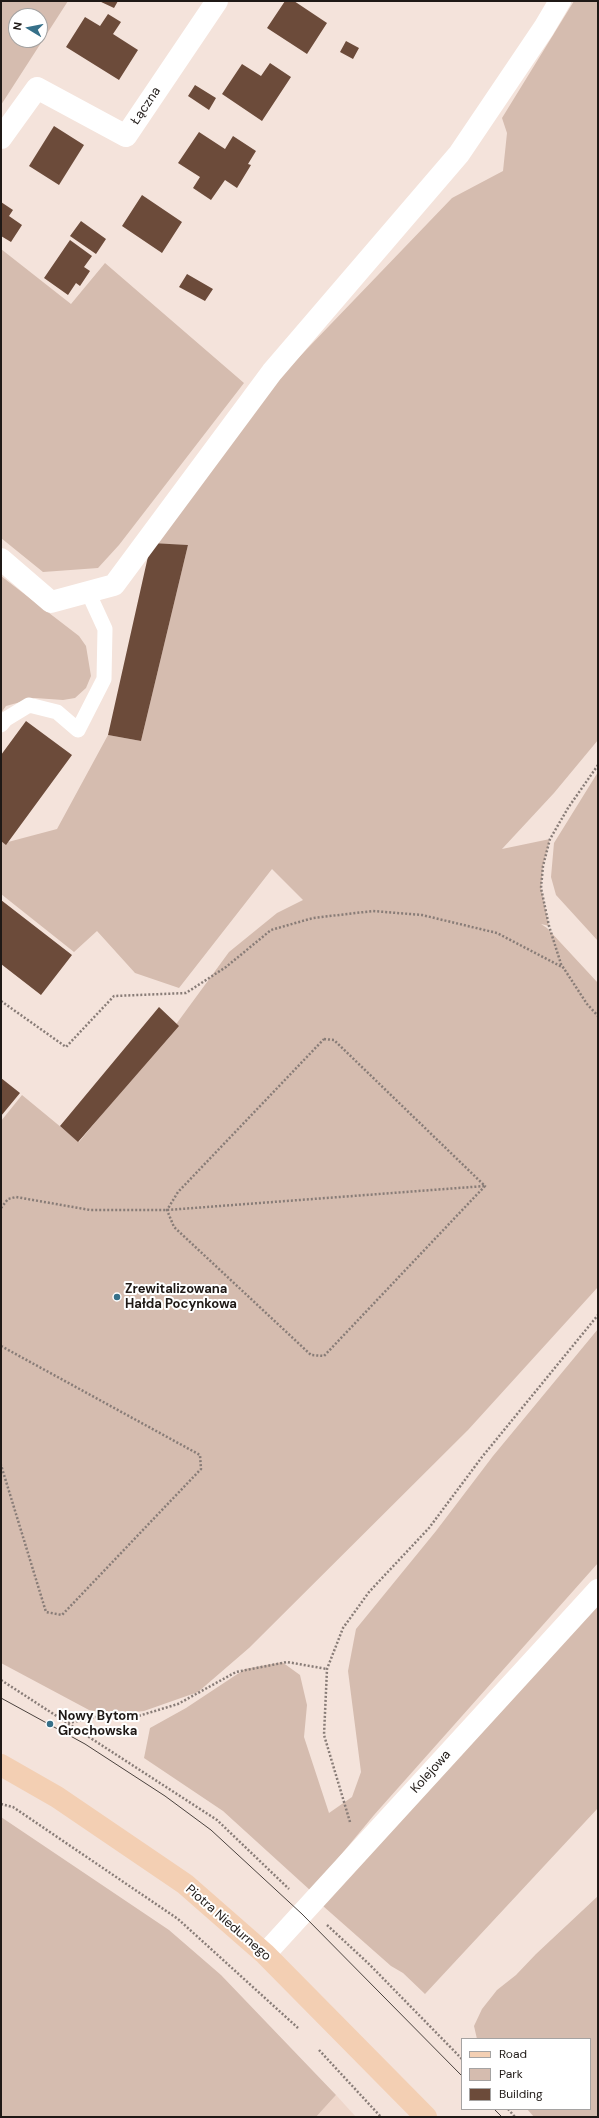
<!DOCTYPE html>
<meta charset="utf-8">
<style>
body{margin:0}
#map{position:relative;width:599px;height:2118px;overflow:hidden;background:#f4e3db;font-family:"DM Sans",sans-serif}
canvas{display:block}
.frame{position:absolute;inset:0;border:2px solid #1f1916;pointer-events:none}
.legend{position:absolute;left:461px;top:2038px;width:130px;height:72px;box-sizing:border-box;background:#fff;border:1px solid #a5a3a2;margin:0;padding:5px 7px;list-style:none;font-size:12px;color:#1f1916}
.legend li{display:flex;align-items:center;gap:8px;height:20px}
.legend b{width:20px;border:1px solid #a5a3a2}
.north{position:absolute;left:8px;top:8px;width:40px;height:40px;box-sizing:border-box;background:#fff;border:1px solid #a5a3a2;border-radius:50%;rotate:280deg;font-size:11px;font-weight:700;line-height:16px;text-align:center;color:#1f1916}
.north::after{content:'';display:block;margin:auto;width:14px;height:18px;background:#367089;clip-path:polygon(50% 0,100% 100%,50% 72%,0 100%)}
</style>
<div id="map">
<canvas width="599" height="2118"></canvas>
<div class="frame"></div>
<ul class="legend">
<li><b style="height:5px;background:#f3cfb3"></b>Road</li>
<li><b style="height:11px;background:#d5bcaf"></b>Park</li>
<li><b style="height:11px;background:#6c4b3a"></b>Building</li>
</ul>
<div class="north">N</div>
</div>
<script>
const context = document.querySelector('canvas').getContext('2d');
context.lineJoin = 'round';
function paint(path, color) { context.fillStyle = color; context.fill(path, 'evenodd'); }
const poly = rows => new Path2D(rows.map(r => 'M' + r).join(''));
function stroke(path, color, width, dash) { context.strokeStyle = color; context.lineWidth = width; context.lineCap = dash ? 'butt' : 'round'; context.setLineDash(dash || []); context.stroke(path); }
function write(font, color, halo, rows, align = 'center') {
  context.font = font + ' "DM Sans",sans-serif'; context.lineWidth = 4; context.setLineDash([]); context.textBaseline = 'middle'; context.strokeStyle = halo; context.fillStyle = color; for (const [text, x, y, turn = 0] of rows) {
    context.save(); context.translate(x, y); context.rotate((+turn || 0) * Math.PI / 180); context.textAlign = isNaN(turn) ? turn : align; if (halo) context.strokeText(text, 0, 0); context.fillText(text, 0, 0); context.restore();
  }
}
const built = poly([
 [336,2095,356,2117,316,2117]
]);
const green = poly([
 [1,1,68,1,1,105],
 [16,16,40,16,40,40,16,40],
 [574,1,598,1,598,740,554,793,502,849,550,839,543,866,541,888,549,926,541,924,547,928,598,983,598,1287,468,1430,249,1648,198,1692,144,1711,114,1714,89,1710,1,1663,1,1121,22,1095,79,1142,177,1023,229,952,277,913,303,900,272,869,179,988,135,973,97,931,74,952,1,894,1,838,8,842,57,829,108,735,141,741,188,545,150,544,280,377,452,198,503,171,507,133,502,118],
 [1,249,71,304,105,263,244,383,119,545,98,568,43,572,1,538],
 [1,576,79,636,86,646,91,676,86,688,75,698,63,700,35,698,6,706,1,713],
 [598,772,598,941,556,895,551,877,554,843],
 [598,1329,598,1563,374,1815,311,1891,223,1811,144,1758,150,1728,186,1708,245,1669,282,1662,300,1675,307,1705,304,1737,329,1813,352,1797,361,1772,348,1671,356,1629,436,1531,493,1456],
 [598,1601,598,1808,425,1994,403,1973,391,1966,323,1906],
 [1,1817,169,1930,221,1975,336,2095,316,2117,1,2117],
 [598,1896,598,2117,534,2117,527,2109,590,2109,590,2039,477,2039,474,2026,482,2009,497,1990,516,1975,536,1954]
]);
const building = poly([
 [99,1,118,1,114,8],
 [285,1,294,1,327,23,307,54,267,28],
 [108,14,121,22,113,34,138,50,119,80,66,47,85,17,100,26],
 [346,41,359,48,353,59,340,52],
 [270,63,291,77,262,121,222,94,242,64,261,76],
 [195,85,216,98,209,110,188,96],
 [54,126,84,145,59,185,29,166],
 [199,132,225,149,233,136,256,151,248,164,251,165,237,188,225,180,211,200,193,188,200,177,178,163],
 [142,195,182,222,162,253,122,226],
 [1,202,13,210,9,216,22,225,11,242,1,236],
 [81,221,106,239,96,254,70,236],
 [70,240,92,256,84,267,90,271,80,286,76,283,68,295,44,278],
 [187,274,213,289,205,301,179,287],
 [151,543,188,545,141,741,108,735],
 [26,721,72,755,6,845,1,841,1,755],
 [1,900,72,955,41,995,1,964],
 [159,1007,179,1026,78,1142,60,1126],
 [1,1078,20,1093,1,1116]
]);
const path = poly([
 [598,765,568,808,550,839,543,866,541,888,549,926,561,964,587,1004,598,1016],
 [1,1001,66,1047,114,996,186,993,226,967,271,930,313,918,373,911,422,915,497,933,564,968],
 [324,1039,334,1040,485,1186,324,1356,311,1355,174,1227,167,1210,178,1192,324,1039],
 [1,1208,8,1199,16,1197,90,1210,167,1210,485,1186],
 [1,1346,200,1455,201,1469,62,1615,46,1612,1,1465],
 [1,1680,217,1820,289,1889],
 [68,1723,106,1715,135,1717,178,1704,236,1672,287,1662,327,1669],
 [1,1804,13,1807,178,1919,298,2028],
 [350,1822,324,1735,327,1669,343,1628,369,1592,429,1528,482,1457,598,1315],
 [327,1925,369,1964,462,2059],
 [319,2050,381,2117],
 [508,2109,515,2117]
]);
const lane = poly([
 [1,725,6,719,29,705,57,712,78,730,104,679,105,629,88,592]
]);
const street = poly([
 [1,138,37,88,126,136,217,1],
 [1,559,51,602,114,585,272,372,459,154,544,28,560,1],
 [265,1954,598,1590]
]);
const secondary = poly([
 [1,1765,57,1797,185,1884,265,1954,426,2117]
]);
const tram = poly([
 [1,1698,85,1744,165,1796,211,1830,302,1914,462,2076],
 [494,2109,502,2117]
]);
const markers = [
 [117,1297,4,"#367089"],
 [50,1724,4,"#367089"]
];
const streetNames = [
 ["Łączna",146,106,-56],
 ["Kolejowa",431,1772,-48],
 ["Piotra Niedurnego",228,1923,41]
];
const poiNames = [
 ["Zrewitalizowana",125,1290],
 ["Hałda Pocynkowa",125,1305],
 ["Nowy Bytom",58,1717],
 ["Grochowska",58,1732]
];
paint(built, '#eed6ca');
paint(green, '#d5bcaf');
paint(building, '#6c4b3a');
stroke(path, '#887c77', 2.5, [2, 2]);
stroke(lane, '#fff', 15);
stroke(street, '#fff', 22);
stroke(secondary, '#f3cfb3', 22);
stroke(tram, '#4a423e', 1);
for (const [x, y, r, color] of markers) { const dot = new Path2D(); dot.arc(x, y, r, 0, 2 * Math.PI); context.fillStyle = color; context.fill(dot); stroke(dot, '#fff', 1.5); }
write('13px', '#1f1916', '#fff', streetNames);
write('bold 13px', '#1f1916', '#fff', poiNames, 'left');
</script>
